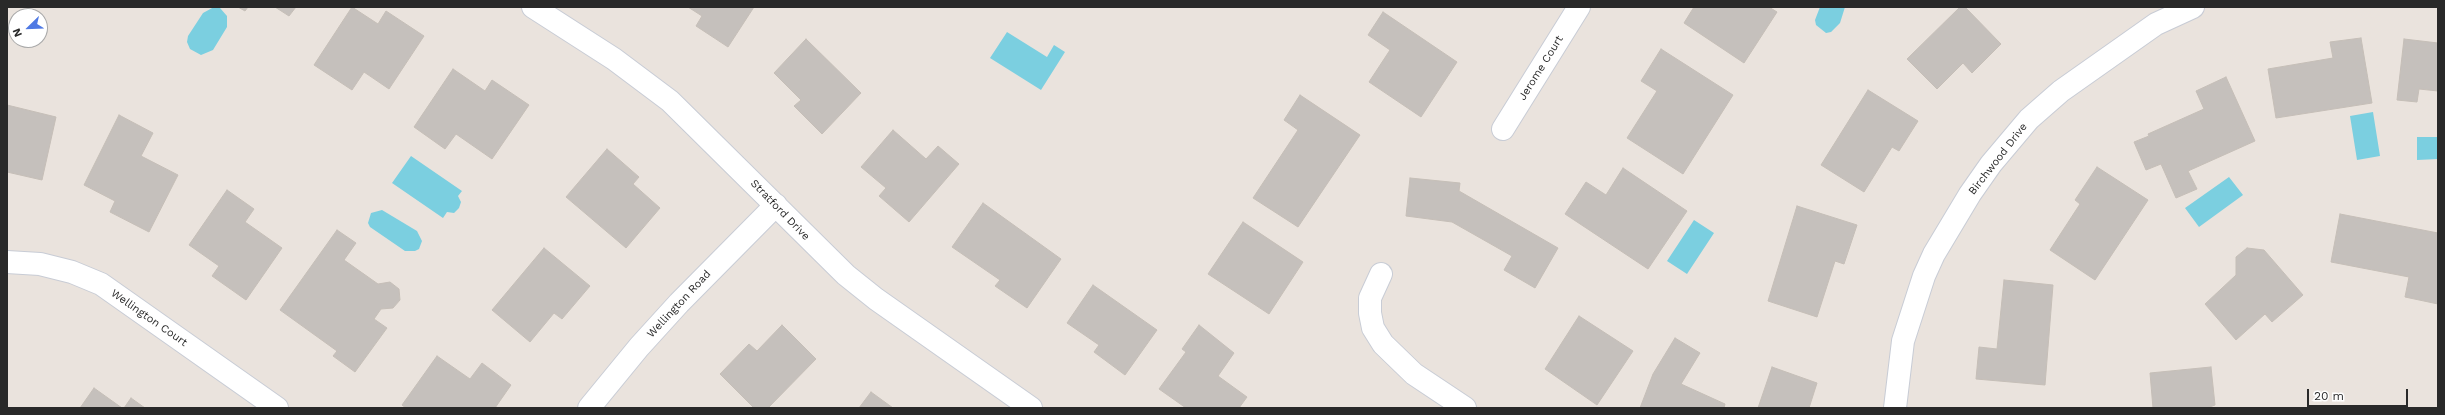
<!DOCTYPE html>
<style>
body{margin:0}
#map{position:relative;width:2445px;height:415px;overflow:hidden;background:#eae3dd;font-family:"Work Sans",sans-serif}
canvas{display:block}
.frame{position:absolute;inset:0;border:8px solid #292929;pointer-events:none}
.north{position:absolute;left:8px;top:8px;width:40px;height:40px;box-sizing:border-box;background:#fff;border:1px solid #a9a9a9;border-radius:50%;rotate:247deg;font-size:11px;font-weight:700;line-height:16px;text-align:center;color:#292929}
.north::after{content:'';display:block;margin:auto;width:14px;height:18px;background:#4f79e4;clip-path:polygon(50% 0,100% 100%,50% 72%,0 100%)}
.scale{position:absolute;left:2307px;top:389px;width:101px;height:18px;box-sizing:border-box;border:2px solid #292929;border-top:0;padding-left:5px;font-size:12px;line-height:14px;white-space:nowrap;color:#292929;-webkit-text-stroke:3px #fff;paint-order:stroke}
</style>
<div id="map">
<canvas width="2445" height="415"></canvas>
<div class="frame"></div>
<div class="north">N</div>
<div class="scale">20 m</div>
</div>
<script>
const context = document.querySelector('canvas').getContext('2d');
context.lineJoin = 'round';
function paint(path, color) { context.fillStyle = color; context.fill(path, 'evenodd'); }
const poly = rows => new Path2D(rows.map(r => 'M' + r).join(''));
function stroke(path, color, width, dash) { context.strokeStyle = color; context.lineWidth = width; context.lineCap = dash ? 'butt' : 'round'; context.setLineDash(dash || []); context.stroke(path); }
function write(font, color, halo, rows, align = 'center') {
  context.font = font + ' "Work Sans",sans-serif'; context.lineWidth = 3; context.setLineDash([]); context.textBaseline = 'middle'; context.strokeStyle = halo; context.fillStyle = color; for (const [text, x, y, turn = 0] of rows) {
    context.save(); context.translate(x, y); context.rotate((+turn || 0) * Math.PI / 180); context.textAlign = isNaN(turn) ? turn : align; if (halo) context.strokeText(text, 0, 0); context.fillText(text, 0, 0); context.restore();
  }
}
const water = poly([
 [214,7,220,8,227,16,227,27,213,50,201,55,190,49,187,42,188,36,203,13],
 [1820,7,1845,7,1840,23,1831,32,1826,33,1816,25,1815,20],
 [1007,32,1047,57,1054,45,1065,52,1041,90,990,58],
 [2373,112,2380,156,2357,160,2350,116],
 [2417,137,2438,137,2438,159,2417,160],
 [411,156,462,191,458,196,461,202,459,208,454,213,447,212,443,218,392,183],
 [2229,177,2243,195,2199,227,2185,208],
 [382,210,417,231,422,241,419,249,415,251,405,251,370,227,368,223,371,213],
 [1694,220,1714,233,1687,274,1667,261]
]);
const building = poly([
 [238,7,248,7,245,11,238,7],
 [275,7,296,7,289,16,275,7],
 [352,7,378,24,386,11,424,36,389,89,364,72,352,90,314,65,352,7],
 [688,7,754,7,728,47,696,26,702,16,688,7],
 [1694,7,1769,7,1777,12,1744,63,1684,23,1694,7],
 [1960,7,1965,7,2001,44,1972,73,1963,63,1937,89,1907,59,1960,7],
 [1383,12,1457,62,1421,117,1369,82,1390,50,1368,35,1383,12],
 [2361,38,2372,103,2276,118,2268,69,2333,58,2330,42,2361,38],
 [806,39,861,93,822,134,794,106,801,100,774,73,806,39],
 [2404,39,2438,43,2438,91,2419,89,2417,102,2397,100,2404,39],
 [1661,49,1733,95,1683,174,1627,138,1657,91,1641,81,1661,49],
 [453,69,485,91,492,80,529,105,492,159,456,134,445,149,414,127,453,69],
 [2226,77,2255,141,2188,171,2197,189,2176,198,2161,164,2146,170,2134,142,2149,136,2148,134,2204,109,2196,91,2226,77],
 [1868,90,1918,121,1899,151,1892,147,1864,192,1821,165,1868,90],
 [1300,95,1360,135,1298,227,1253,198,1298,130,1284,120,1300,95],
 [7,105,56,117,42,180,7,172,7,105],
 [119,115,153,133,141,156,178,175,149,232,110,212,115,201,84,185,119,115],
 [893,130,926,159,938,146,959,164,909,222,879,196,886,188,861,167,893,130],
 [607,149,639,177,633,184,660,208,626,248,566,197,607,149],
 [2097,167,2148,200,2095,280,2050,250,2080,204,2075,200,2097,167],
 [1623,168,1687,211,1648,269,1565,214,1586,182,1606,195,1623,168],
 [1410,178,1460,183,1459,191,1558,248,1535,288,1504,270,1512,256,1452,222,1406,216,1410,178],
 [227,190,254,209,245,222,282,248,246,300,212,276,219,266,189,245,227,190],
 [983,203,1061,259,1027,308,995,286,1000,280,952,247,983,203],
 [1797,206,1857,225,1844,264,1835,261,1817,317,1768,301,1797,206],
 [2340,214,2438,233,2438,304,2405,297,2409,277,2331,262,2340,214],
 [1243,222,1303,262,1269,314,1208,274,1243,222],
 [337,230,356,243,344,260,378,284,390,282,399,289,400,300,393,308,381,309,374,319,387,328,355,372,333,356,337,351,280,310,337,230],
 [544,248,590,286,562,319,554,313,530,342,492,310,544,248],
 [2247,248,2264,250,2303,295,2272,322,2265,314,2236,340,2205,304,2236,275,2236,257,2247,248],
 [2004,280,2053,285,2045,385,1976,379,1979,347,1997,349,2004,280],
 [1093,285,1157,330,1125,375,1094,352,1099,345,1067,323,1093,285],
 [1579,316,1633,351,1597,405,1545,369,1579,316],
 [782,325,816,359,768,408,754,408,720,374,749,344,757,351,782,325],
 [1199,325,1234,353,1218,376,1247,397,1239,408,1186,408,1159,389,1186,352,1182,349,1199,325],
 [1675,338,1700,353,1681,384,1725,404,1724,408,1640,408,1653,374,1675,338],
 [437,356,470,379,482,363,511,385,495,408,406,408,402,405,437,356],
 [1772,367,1817,383,1809,408,1758,408,1772,367],
 [2211,367,2215,405,2207,408,2153,408,2150,373,2211,367],
 [94,388,122,408,80,408,94,388],
 [871,392,893,408,859,408,871,392],
 [131,398,145,408,124,408,131,398]
]);
const minor = poly([
 [533,7,614,59,670,101,846,275,876,299,1031,408],
 [1503,129,1579,7],
 [7,262,40,264,72,272,101,284,277,408],
 [1381,274,1370,298,1370,313,1373,328,1383,344,1414,374,1465,408],
 [589,408,639,347,679,303,776,205],
 [1895,408,1903,341,1924,276,1934,254,1970,194,1991,164,2029,119,2061,91,2156,24,2193,7]
]);
const streetNames = [
 ["Jerome Court",1541,68,-58],
 ["Birchwood Drive",1998,159,-52],
 ["Stratford Drive",780,210,46],
 ["Wellington Road",679,304,-47],
 ["Wellington Court",149,318,35]
];
paint(water, '#7bcfe0');
paint(building, '#c5c0bc');
stroke(building, '#c5beb7', 1);
stroke(minor, '#c8ccd5', 24);
stroke(minor, '#fff', 22);
write('11px', '#292929', '#fff', streetNames);
</script>
